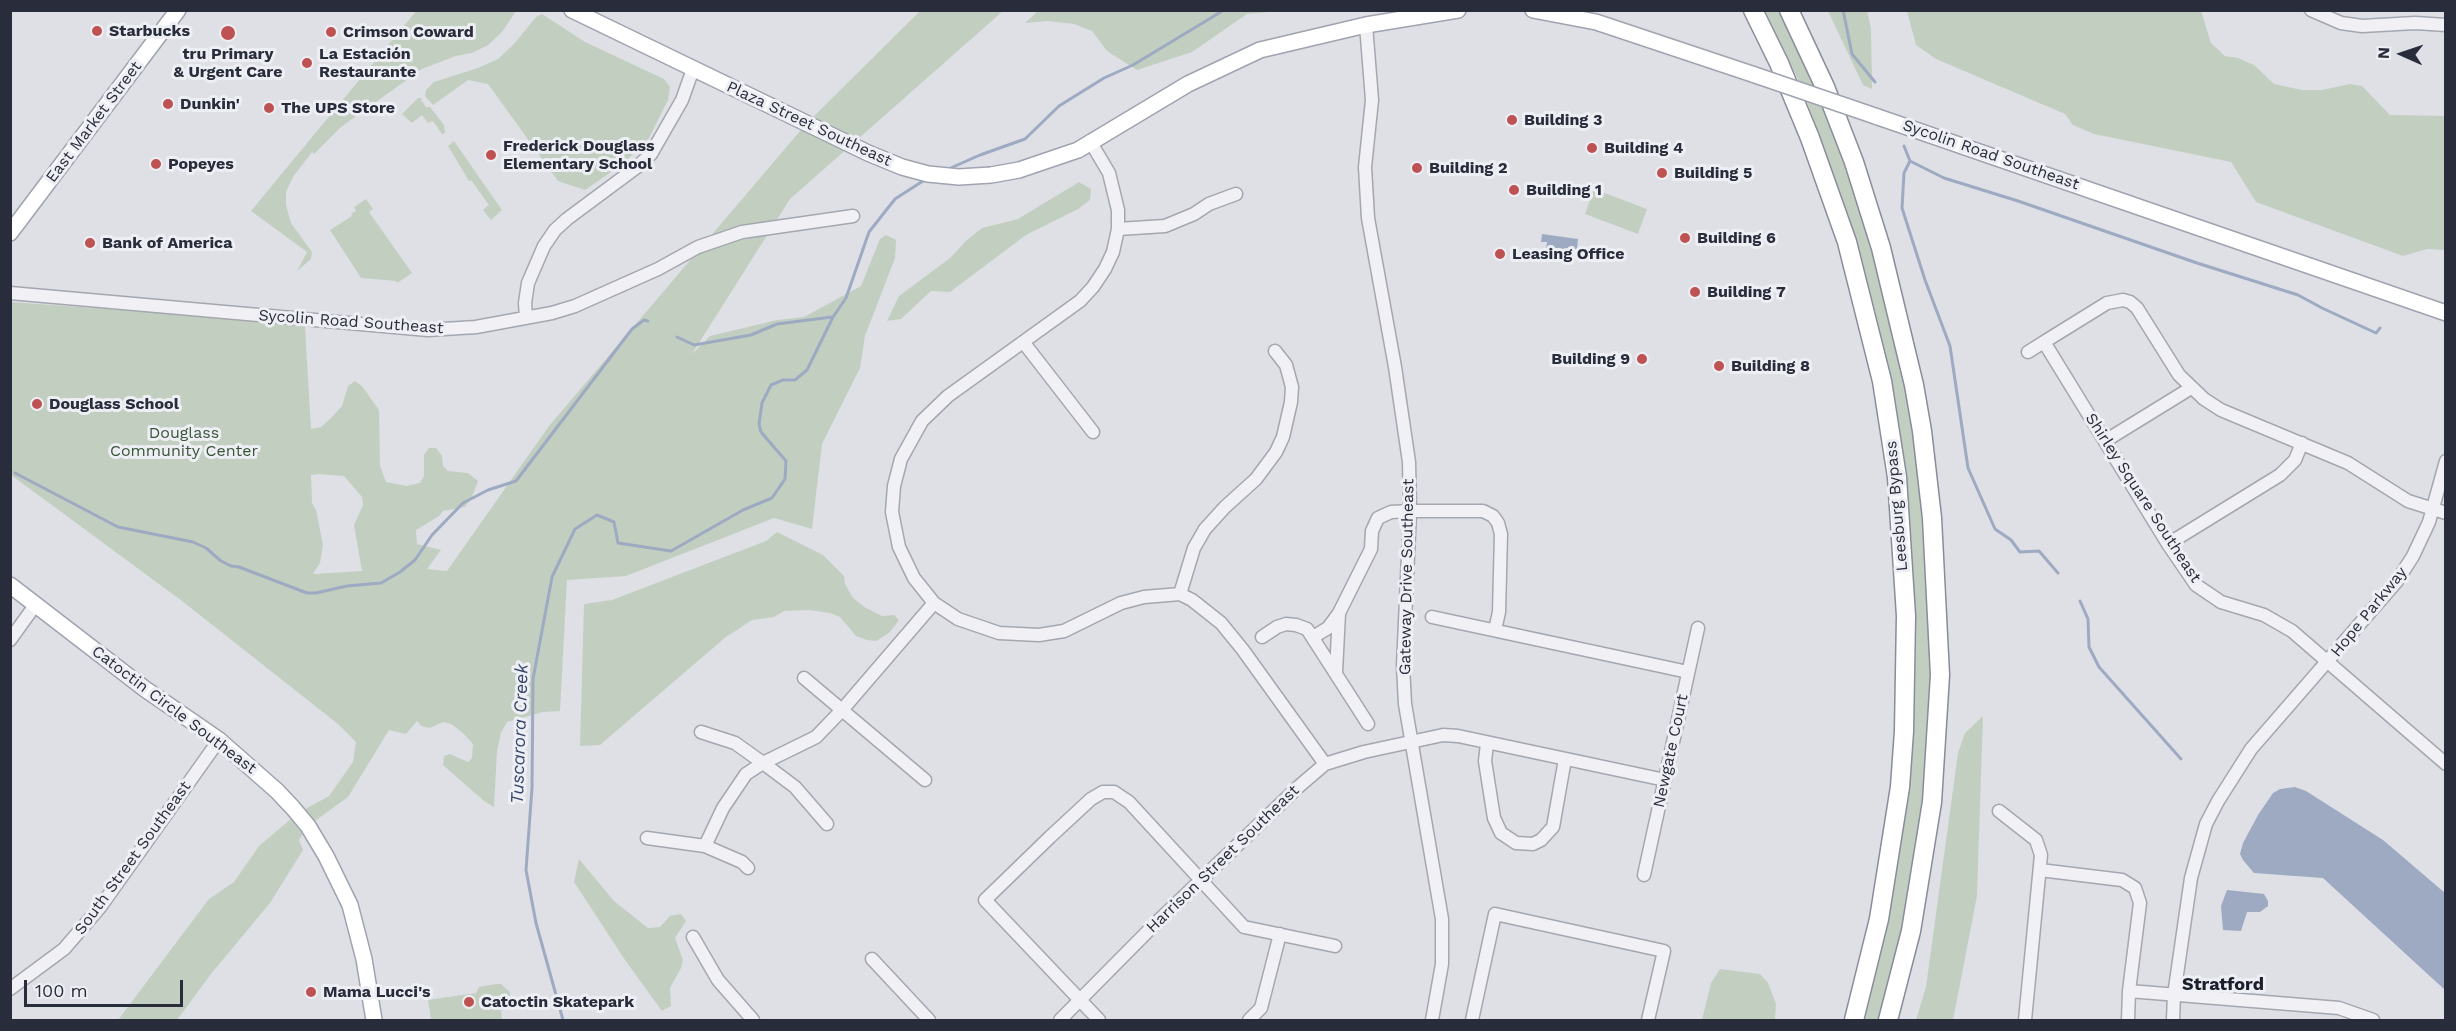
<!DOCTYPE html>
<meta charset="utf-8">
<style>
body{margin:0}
#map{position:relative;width:2456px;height:1031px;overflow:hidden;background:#dee0e6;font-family:"Work Sans",sans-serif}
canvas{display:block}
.frame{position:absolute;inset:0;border:12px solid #292d3b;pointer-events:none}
.north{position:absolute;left:2372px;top:24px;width:60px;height:60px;-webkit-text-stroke:4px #eeeff4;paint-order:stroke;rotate:273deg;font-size:16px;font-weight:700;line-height:24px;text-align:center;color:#292d3b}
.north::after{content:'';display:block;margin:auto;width:21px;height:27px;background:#292d3b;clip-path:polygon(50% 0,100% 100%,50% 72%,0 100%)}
.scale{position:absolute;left:24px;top:980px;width:159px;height:27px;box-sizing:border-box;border:3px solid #292d3b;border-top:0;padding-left:8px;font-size:18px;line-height:21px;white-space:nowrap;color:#292d3b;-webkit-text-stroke:4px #eeeff4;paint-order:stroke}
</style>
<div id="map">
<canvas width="2456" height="1031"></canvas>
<div class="frame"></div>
<div class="north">N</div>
<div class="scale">100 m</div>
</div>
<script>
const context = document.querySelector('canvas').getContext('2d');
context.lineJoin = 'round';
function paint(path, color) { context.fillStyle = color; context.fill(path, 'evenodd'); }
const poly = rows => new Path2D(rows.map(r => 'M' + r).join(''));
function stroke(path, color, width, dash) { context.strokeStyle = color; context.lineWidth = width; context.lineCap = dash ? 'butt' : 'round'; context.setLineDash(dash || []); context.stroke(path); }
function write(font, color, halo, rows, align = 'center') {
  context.font = font + ' "Work Sans",sans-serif'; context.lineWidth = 6; context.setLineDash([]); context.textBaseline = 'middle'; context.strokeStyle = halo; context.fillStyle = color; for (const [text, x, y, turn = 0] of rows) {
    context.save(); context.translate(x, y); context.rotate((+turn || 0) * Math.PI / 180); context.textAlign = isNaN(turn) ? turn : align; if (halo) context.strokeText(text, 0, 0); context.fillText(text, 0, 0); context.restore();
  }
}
const green = poly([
 [417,10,516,11,502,32,488,45,472,53,456,56,422,69,341,127,314,154,312,152,293,177,286,192,286,205,291,223,312,252,311,259,297,271,307,252,251,211],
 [920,11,1003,11,790,199,692,354,710,336,777,320,804,317,861,286,880,239,886,235,896,240,895,258,865,336,860,368,822,444,812,529,774,518,626,576,567,580,560,711,543,712,507,722,501,733,497,751,494,807,484,801,443,765,444,756,450,754,468,762,472,758,473,744,463,733,451,724,443,722,430,728,421,726,417,721,406,734,389,730,348,797,308,826,299,840,303,850,270,903,211,974,177,1020,118,1020,209,899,234,882,259,846,298,813,329,796,353,762,356,742,338,724,182,601,11,475,11,302,178,314,305,327,311,429,321,427,331,418,342,406,348,386,355,381,362,386,379,410,380,466,386,482,407,486,420,483,424,476,424,455,429,448,436,448,442,456,443,466,448,471,468,473,478,481,472,497,465,507,443,511,439,516,416,530,417,544,441,550,427,569,447,571,549,426,806,124],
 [318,474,344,476,362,497,363,505,354,525,362,571,313,574,320,563,323,545,316,510,312,503,311,475],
 [1038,11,1038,10,1279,11,1247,14,1192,52,1137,70,1107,51,1092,31,1074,24,1047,21,1025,23],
 [1765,11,1779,11,1789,30,1833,132,1854,190,1891,321,1904,375,1925,505,1931,676,1925,798,1907,919,1881,1020,1862,1020,1889,911,1906,798,1896,421,1883,348,1823,146,1801,85],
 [1828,11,1867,11,1871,28,1872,89,1863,85],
 [1907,11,2201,11,2211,43,2225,56,2238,58,2254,65,2274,84,2302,90,2322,90,2350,84,2362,86,2390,115,2445,116,2445,250,2427,249,2403,256,2256,202,2231,162,2094,134,2073,125,2065,114,1936,59,1916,45],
 [542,14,585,42,664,79,670,87,668,100,649,138,624,163,585,190,558,181,488,84,468,80,433,105,425,96,426,90,434,82,478,68,498,59,514,44,536,17],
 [418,98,422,98,421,100,426,107,430,107,444,125,445,133,442,134,433,121,428,123,422,115,412,123,402,114],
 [454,141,502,210,491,220,483,210,489,205,471,180,469,181,448,146],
 [1079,182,1091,189,1090,200,1078,209,1026,235,950,292,931,291,901,319,887,321,899,296,950,258,966,241,982,228,1018,219],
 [1594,189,1647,209,1638,234,1585,214],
 [366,199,373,209,369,212,412,273,397,283,396,281,361,278,330,230,352,216,351,214,356,211,354,207],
 [777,532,823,555,844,576,845,584,853,598,866,608,882,616,894,615,899,620,889,633,876,641,867,640,856,636,840,617,830,613,809,610,784,611,774,617,752,620,726,637,600,745,580,746,584,604,612,600,766,541],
 [1983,716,1977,896,1953,1020,1916,1020,1926,987,1958,753,1965,733],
 [579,859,614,901,648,928,660,927,670,916,681,914,686,921,675,938,683,960,681,968,670,988,671,1006,662,1011,625,960,574,882],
 [1720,969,1760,974,1768,983,1776,1004,1775,1020,1702,1020,1711,983],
 [496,984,501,984,510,992,509,1005,501,1011,502,1020,431,1020,428,1000,476,993,479,987]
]);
const water = poly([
 [1542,234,1578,239,1577,249,1567,249,1566,261,1551,260,1552,251,1546,250,1547,242,1541,242],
 [2295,787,2306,791,2383,840,2445,893,2445,990,2323,878,2254,873,2243,860,2240,854,2243,843,2258,815,2273,793,2280,789],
 [2227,890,2264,894,2268,901,2268,906,2260,912,2247,912,2241,931,2223,930,2221,906]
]);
const stream = poly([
 [1843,10,1852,54,1875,82],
 [1904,146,1910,161,1904,173,1902,208,1925,280,1950,346,1968,468,1995,529,2011,540,2020,552,2039,551,2058,573],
 [1910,161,1944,178,2018,201,2197,263,2298,295,2322,308,2376,333,2380,328],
 [946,170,980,155,1025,139,1059,106,1104,78,1133,65,1224,10],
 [677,337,694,345,751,335,777,324,832,317],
 [15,473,118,527,193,542,206,548,221,561,231,566,239,567,307,593,316,593,347,586,381,583,400,572,415,560,432,535,463,503,488,490,516,481,632,329,644,320,648,321],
 [2080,601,2088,619,2089,647,2099,667,2181,759],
 [563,1020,536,923,526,870,532,788,533,679,552,577,575,529,597,515,614,522,618,543,671,551,743,510,772,498,785,479,786,461,761,432,759,424,762,403,771,385,783,380,795,380,807,370,833,317,846,298,869,232,895,199,926,179]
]);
const minor = poly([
 [2311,10,2341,23,2362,26,2415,23,2446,25],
 [1366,25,1372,100,1365,167,1368,218,1395,367,1409,462,1410,511,1403,666,1405,704,1442,919,1442,964,1432,1020],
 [1090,141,1109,173,1118,210,1118,229,1113,252,1105,269,1093,287,1080,301,948,396,922,421,901,459,894,486,892,512,899,547,914,578,934,603,958,619,999,633,1039,635,1064,631,1121,603,1144,597,1180,594,1192,600,1221,623,1243,650,1325,764],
 [1118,229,1165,226,1194,214,1209,204,1236,194],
 [10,293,428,330,476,327,552,313,575,306,658,269,698,247,742,232,853,216],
 [526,318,525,303,528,283,544,246,555,230,567,219,637,167,651,154,682,100,693,69],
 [1024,343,1093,432],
 [2028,352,2044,342],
 [2105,441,2191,388],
 [2446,513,2408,501,2348,463,2221,410,2204,399,2179,375,2137,308,2130,302,2123,300,2107,303,2044,342,2168,544,2196,585,2221,602,2264,615,2292,631,2446,764],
 [2168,544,2280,475,2295,460,2302,443],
 [1180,594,1194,548,1205,529,1225,507,1256,479,1276,452,1283,437,1291,402,1292,387,1286,365,1275,351],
 [1432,617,1688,672],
 [1262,637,1277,627,1286,624,1296,625,1307,629,1368,724],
 [1313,637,1328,628,1339,613,1371,549,1372,531,1378,518,1391,512,1410,511,1483,511,1493,516,1498,523,1501,534,1499,612,1495,630],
 [10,640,36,604],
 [1336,672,1339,613],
 [804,678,925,780],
 [701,732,735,743,763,763,795,787,827,824],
 [1487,744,1485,761,1494,818,1501,833,1516,843,1533,844,1541,840,1553,827,1565,759],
 [1999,811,2036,840,2041,855,2025,1020],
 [647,838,705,846,742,862,748,868],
 [705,846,723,808,746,774,763,763,816,737,842,710,934,603],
 [2040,870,2122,880,2135,888,2140,903,2129,991,2128,1020],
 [1644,875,1698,628],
 [693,937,718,980,753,1020],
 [872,959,929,1020],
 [10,989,64,949,101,906,219,740],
 [2129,991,2339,1008,2373,1020],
 [1060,1020,1155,924,1297,788,1325,764,1364,752,1443,735,1458,736,1665,780],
 [1099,1020,985,900,1050,837,1091,799,1103,792,1114,792,1129,802,1244,927,1335,946],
 [1249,1020,1261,1008,1280,934],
 [1472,1020,1495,914,1664,951,1648,1020],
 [2173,1020,2174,995,2191,878,2206,824,2218,801,2251,749,2397,581,2413,556,2429,522,2446,461]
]);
const major = poly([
 [572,10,868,153,902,167,928,174,959,177,991,175,1019,170,1078,150,1188,84,1260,50,1366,25,1458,10],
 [1533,10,1596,22,1755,75],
 [1875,116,2446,313],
 [10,233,178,10],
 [10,585,145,689,219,740,277,791,293,808,308,826,326,856,350,905,364,959,374,1020]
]);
const highway = poly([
 [1753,10,1779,63,1810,138,1847,242,1882,381,1897,477,1906,616,1904,731,1900,787,1879,919,1854,1020],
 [1789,10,1825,87,1854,162,1881,248,1914,385,1922,431,1932,518,1940,675,1932,802,1911,931,1888,1020]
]);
const majorBridge = poly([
 [1755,75,1875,116]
]);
const markers = [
 [97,31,6,"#be5151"],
 [331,32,6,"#be5151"],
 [228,33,8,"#be5151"],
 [307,63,6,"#be5151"],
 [168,104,6,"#be5151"],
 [269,108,6,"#be5151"],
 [1512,120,6,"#be5151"],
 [1592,148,6,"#be5151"],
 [491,155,6,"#be5151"],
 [156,164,6,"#be5151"],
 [1417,168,6,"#be5151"],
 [1662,173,6,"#be5151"],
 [1514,190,6,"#be5151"],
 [1685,238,6,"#be5151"],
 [90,243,6,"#be5151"],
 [1500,254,6,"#be5151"],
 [1695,292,6,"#be5151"],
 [1642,359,6,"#be5151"],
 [1719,366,6,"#be5151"],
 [37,404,6,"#be5151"],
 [311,992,6,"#be5151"],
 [469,1002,6,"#be5151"]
];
const poiNames = [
 ["Starbucks",109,31],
 ["Crimson Coward",343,32],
 ["tru Primary",228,54,"center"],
 ["& Urgent Care",228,72,"center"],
 ["La Estación",319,54],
 ["Restaurante",319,72],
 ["Dunkin'",180,104],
 ["The UPS Store",281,108],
 ["Building 3",1524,120],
 ["Frederick Douglass",503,146],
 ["Elementary School",503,164],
 ["Building 4",1604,148],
 ["Popeyes",168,164],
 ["Building 2",1429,168],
 ["Building 5",1674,173],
 ["Building 1",1526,190],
 ["Building 6",1697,238],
 ["Bank of America",102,243],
 ["Leasing Office",1512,254],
 ["Building 7",1707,292],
 ["Building 9",1630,359,"right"],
 ["Building 8",1731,366],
 ["Douglass School",49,404],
 ["Mama Lucci's",323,992],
 ["Catoctin Skatepark",481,1002]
];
const streetNames = [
 ["East Market Street",94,122,-53],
 ["Plaza Street Southeast",809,124,25],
 ["Sycolin Road Southeast",1991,155,19],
 ["Sycolin Road Southeast",351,322,4],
 ["Shirley Square Southeast",2143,498,57],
 ["Leesburg Bypass",1897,506,-95],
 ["Gateway Drive Southeast",1407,577,-89],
 ["Hope Parkway",2369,612,-51],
 ["Catoctin Circle Southeast",174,710,37],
 ["Newgate Court",1671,751,-78],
 ["South Street Southeast",133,858,-54],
 ["Harrison Street Southeast",1223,859,-44]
];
const parkNames = [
 ["Douglass",184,433],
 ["Community Center",184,451]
];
const waterNames = [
 ["Tuscarora Creek",520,734,-88]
];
const neighbourhoodNames = [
 ["Stratford",2223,985]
];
paint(green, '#c2cfc0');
paint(water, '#9daac2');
stroke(stream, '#9daac2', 3);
stroke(minor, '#a4a7af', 15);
stroke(major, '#9fa3b0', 18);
stroke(highway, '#888c9b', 21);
stroke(minor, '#f1f1f5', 12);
stroke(major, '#fff', 15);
stroke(highway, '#fff', 18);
stroke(majorBridge, '#9fa3b0', 18, []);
stroke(majorBridge, '#fff', 15);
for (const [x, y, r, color] of markers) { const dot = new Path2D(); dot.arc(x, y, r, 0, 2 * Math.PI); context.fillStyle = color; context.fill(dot); stroke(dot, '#eeeff4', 2); }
write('bold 16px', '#292d3b', '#eeeff4', poiNames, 'left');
write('16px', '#292d3b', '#eeeff4', streetNames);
write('16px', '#395538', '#eeeff4', parkNames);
write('italic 18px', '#38476a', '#eeeff4', waterNames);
write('bold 18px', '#1b1f2c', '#eeeff4', neighbourhoodNames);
</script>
